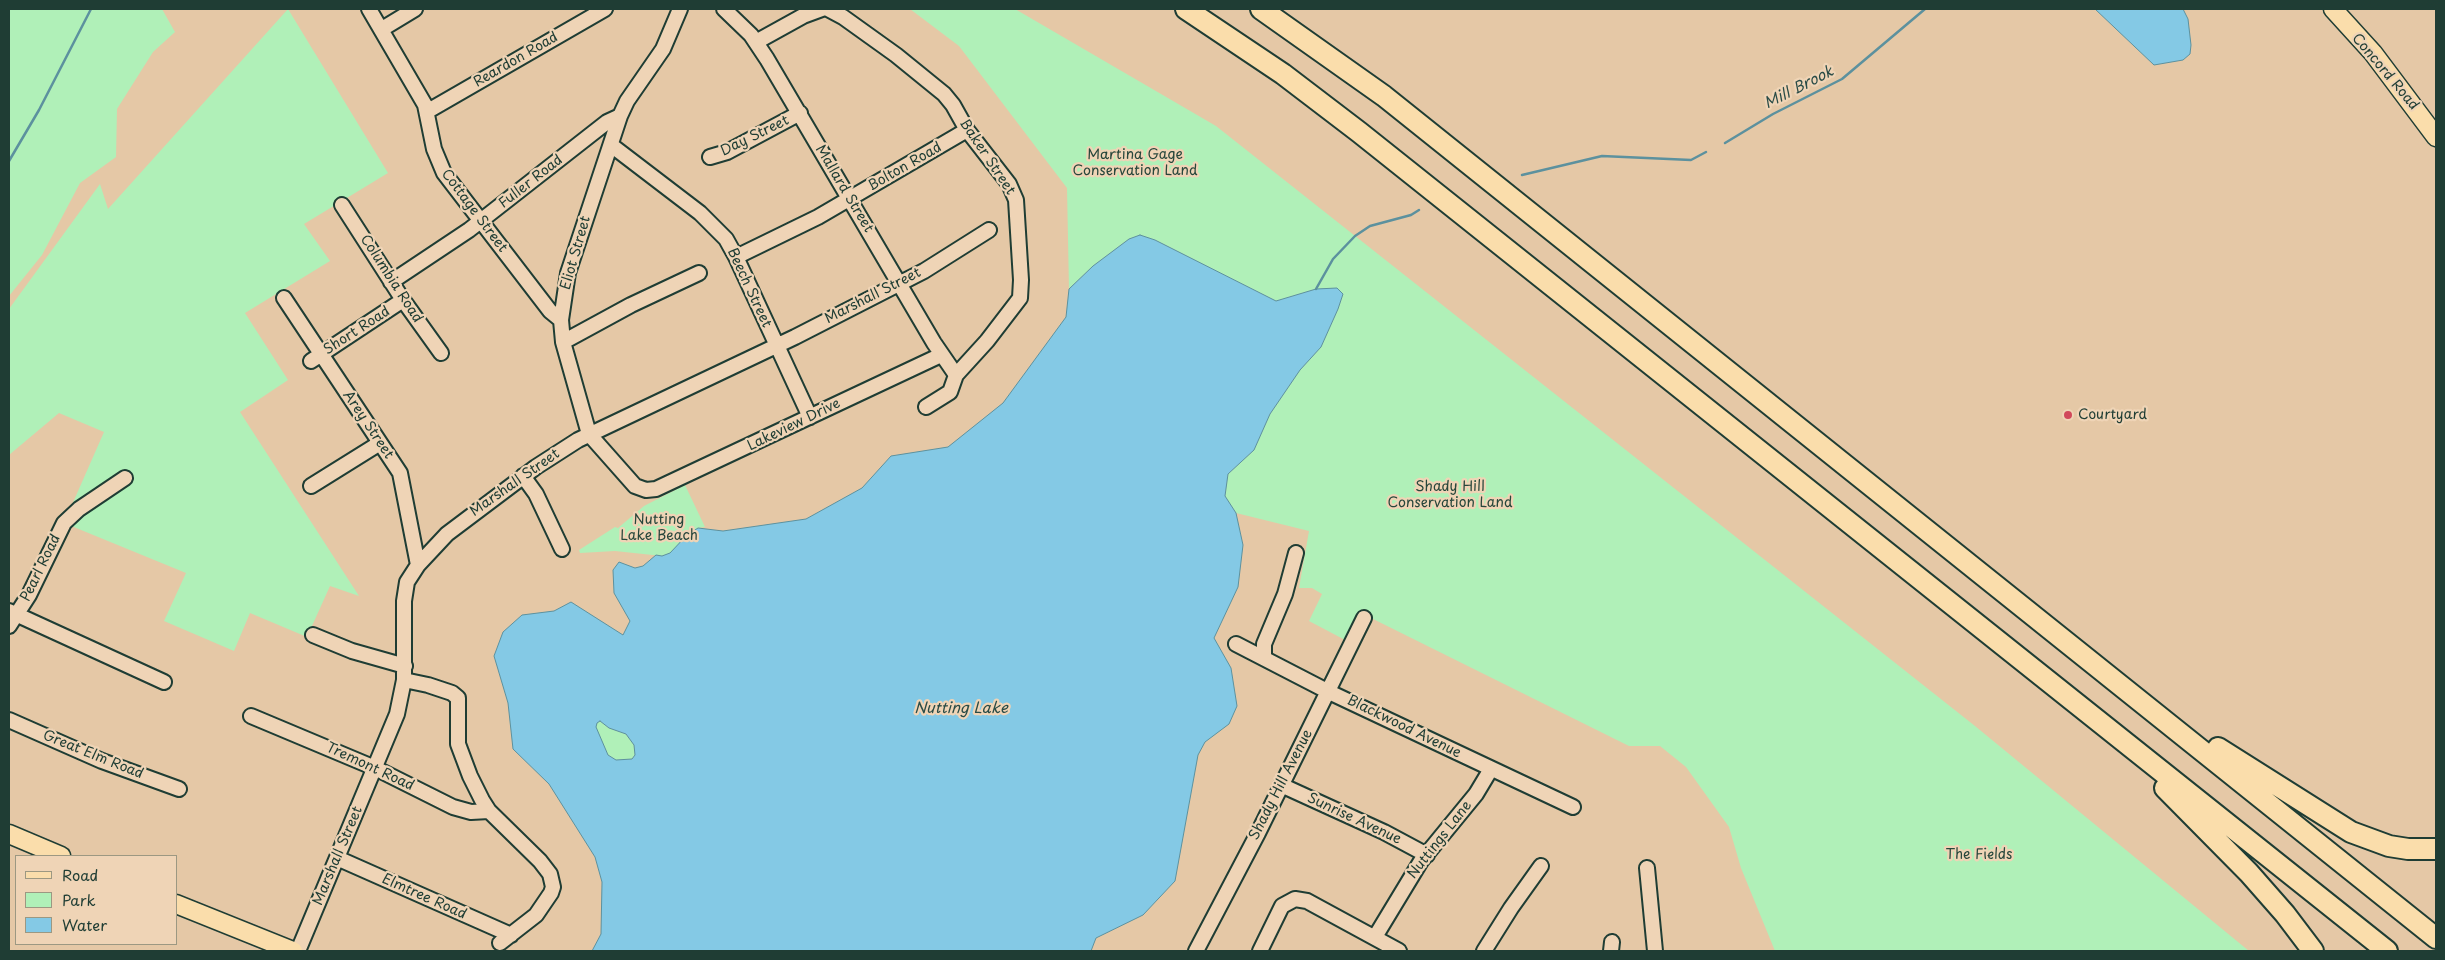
<!DOCTYPE html>
<style>
body{margin:0}
#map{position:relative;width:2445px;height:960px;overflow:hidden;background:#e5c8a6;font-family:"Playpen Sans",sans-serif}
canvas{display:block}
.frame{position:absolute;inset:0;border:10px solid #1f3d34;pointer-events:none}
.legend{position:absolute;left:15px;top:855px;width:162px;height:90px;box-sizing:border-box;background:#efd4b6;border:1px solid #9c9882;margin:0;padding:6px 9px;list-style:none;font-size:15px;color:#1f3d34}
.legend li{display:flex;align-items:center;gap:10px;height:25px}
.legend b{width:25px;border:1px solid #9c9882}
</style>
<div id="map">
<canvas width="2445" height="960"></canvas>
<div class="frame"></div>
<ul class="legend">
<li><b style="height:6px;background:#faddab"></b>Road</li>
<li><b style="height:14px;background:#b0f0b8"></b>Park</li>
<li><b style="height:14px;background:#84c9e5"></b>Water</li>
</ul>
</div>
<script>
const context = document.querySelector('canvas').getContext('2d');
context.lineJoin = 'round';
function paint(path, color) { context.fillStyle = color; context.fill(path, 'evenodd'); }
const poly = rows => new Path2D(rows.map(r => 'M' + r).join(''));
function stroke(path, color, width, dash) { context.strokeStyle = color; context.lineWidth = width; context.lineCap = dash ? 'butt' : 'round'; context.setLineDash(dash || []); context.stroke(path); }
function write(font, color, halo, rows, align = 'center') {
  context.font = font + ' "Playpen Sans",sans-serif'; context.lineWidth = 4.5; context.setLineDash([]); context.textBaseline = 'middle'; context.strokeStyle = halo; context.fillStyle = color; for (const [text, x, y, turn = 0] of rows) {
    context.save(); context.translate(x, y); context.rotate((+turn || 0) * Math.PI / 180); context.textAlign = isNaN(turn) ? turn : align; if (halo) context.strokeText(text, 0, 0); context.fillText(text, 0, 0); context.restore();
  }
}
const green = poly([
 [9,9,162,9,175,32,153,52,117,109,116,157,80,183,42,255,9,296],
 [288,9,388,173,304,224,330,261,245,313,288,380,240,412,359,596,330,586,307,637,250,613,234,651,164,621,186,573,64,523,104,432,59,413,9,455,9,309,100,184,108,209],
 [910,9,1015,9,1216,126,1975,726,2249,951,1775,951,1741,868,1729,827,1686,767,1660,746,1629,746,1361,613,1347,641,1309,621,1322,594,1312,588,1299,588,1309,531,1236,513,1225,496,1228,474,1254,450,1270,414,1300,370,1321,347,1338,309,1343,294,1316,289,1276,301,1155,240,1140,235,1129,239,1093,266,1069,289,1067,188,959,46],
 [685,485,705,527,698,528,670,553,662,556,615,551,580,553,579,550,615,527,618,528,644,506],
 [600,721,609,728,626,734,634,745,635,755,632,759,616,760,608,755,595,727,596,723]
]);
const water = poly([
 [2095,9,2183,9,2188,19,2191,45,2190,54,2183,60,2154,65,2095,9],
 [1140,235,1155,240,1276,301,1316,289,1337,288,1343,294,1338,309,1321,347,1300,370,1270,414,1254,450,1228,474,1225,496,1236,513,1243,545,1238,587,1214,638,1231,668,1237,706,1229,724,1205,742,1198,755,1175,881,1143,915,1096,938,1091,951,592,951,601,934,602,882,595,857,549,784,513,749,508,703,494,656,503,632,522,615,554,611,571,602,623,635,630,621,614,593,613,570,619,562,635,568,643,566,656,555,662,556,670,553,687,535,698,528,723,531,806,519,862,488,891,456,948,447,1003,403,1066,317,1069,289,1093,266,1129,239,1140,235],
 [600,721,609,728,626,734,634,745,635,755,632,759,616,760,608,755,596,727,597,723,600,721]
]);
const stream = poly([
 [1725,143,1773,114,1842,79,1925,9],
 [9,161,39,110,91,9],
 [1522,175,1602,156,1691,160,1706,152],
 [1316,289,1333,259,1355,236,1370,226,1411,215,1419,210]
]);
const minor = poly([
 [369,9,425,105,434,149,444,173,550,311,561,320],
 [680,9,663,49,627,101,620,116,568,273,561,320,563,342,589,434,635,486,646,490,656,489,941,355],
 [724,9,751,35,767,59,934,343,956,375],
 [828,9,843,17,896,55,944,94,953,105,967,130,1009,184,1016,200,1021,280,1020,298,987,341,956,375],
 [382,29,415,9],
 [756,42,803,16,822,9],
 [428,111,605,9],
 [611,145,700,213,726,239,736,257,810,417],
 [710,157,727,152,800,113],
 [342,205,403,300,441,353],
 [736,257,818,217,967,130],
 [391,282,469,230,607,122,620,116],
 [284,298,400,473,418,565],
 [563,342,631,305,699,273],
 [311,361,403,300],
 [926,407,950,392,956,375],
 [523,476,536,494,562,549],
 [311,486,380,443],
 [9,611,164,682],
 [9,626,29,595,64,523,79,509,125,478],
 [313,635,352,651,405,666],
 [1236,644,1329,692,1573,807],
 [1264,658,1264,644,1285,594,1296,553],
 [404,680,428,685,452,693,458,698,458,744,470,776,482,800,489,811,540,861,550,874,553,887,551,893,536,915,500,943],
 [251,716,375,768,453,807,471,812,489,811],
 [9,720,102,761,179,789],
 [1281,785,1384,832,1427,855],
 [337,858,511,935],
 [1647,868,1655,951],
 [1375,937,1421,861,1476,794,1491,769],
 [298,951,397,714,404,680,404,601,407,582,418,565,447,534,536,467,578,440,795,337,924,271,989,230],
 [1196,951,1258,833,1364,618],
 [1260,951,1282,906,1295,899,1307,901,1399,951],
 [1484,951,1511,908,1541,866],
 [1611,951,1612,942]
]);
const major = poly([
 [2333,9,2373,53,2436,137],
 [9,834,61,856],
 [176,904,293,951]
]);
const highway = poly([
 [1186,9,1283,74,1359,132,2387,951],
 [1261,9,1384,96,2436,938],
 [2218,748,2351,832,2389,846,2408,849,2436,849],
 [2165,788,2249,873,2285,914,2313,951]
]);
const markers = [
 [2068,415,5,"#d1495b"]
];
const streetNames = [
 ["Reardon Road",516,60,-30],
 ["Concord Road",2385,72,50],
 ["Day Street",755,136,-26],
 ["Baker Street",987,157,56],
 ["Bolton Road",905,167,-30],
 ["Fuller Road",531,182,-38],
 ["Mallard Street",844,189,59],
 ["Cottage Street",474,211,53],
 ["Eliot Street",576,253,-74],
 ["Columbia Road",391,279,57],
 ["Beech Street",749,288,65],
 ["Marshall Street",873,296,-27],
 ["Short Road",357,331,-33],
 ["Arey Street",368,425,56],
 ["Lakeview Drive",794,425,-26],
 ["Marshall Street",515,483,-35],
 ["Pearl Road",41,568,-64],
 ["Blackwood Avenue",1404,727,26],
 ["Great Elm Road",93,755,22],
 ["Tremont Road",370,767,25],
 ["Shady Hill Avenue",1281,785,-63],
 ["Sunrise Avenue",1354,819,25],
 ["Nuttings Lane",1440,840,-52],
 ["Marshall Street",338,856,-67],
 ["Elmtree Road",424,897,24]
];
const parkNames = [
 ["Martina Gage",1135,155],
 ["Conservation Land",1135,171],
 ["Shady Hill",1450,487],
 ["Conservation Land",1450,503],
 ["Nutting",659,520],
 ["Lake Beach",659,536],
 ["The Fields",1979,855]
];
const poiNames = [
 ["Courtyard",2078,415]
];
const waterNames = [
 ["Mill Brook",1799,88,-27],
 ["Nutting Lake",961,709]
];
paint(green, '#b0f0b8');
paint(water, '#84c9e5');
stroke(water, '#5c919e', 1);
stroke(stream, '#5c919e', 2.5);
stroke(minor, '#1f3d34', 18);
stroke(major, '#1f3d34', 21);
stroke(highway, '#1f3d34', 24);
stroke(minor, '#efd4b6', 14);
stroke(major, '#faddab', 18);
stroke(highway, '#faddab', 20);
for (const [x, y, r, color] of markers) { const dot = new Path2D(); dot.arc(x, y, r, 0, 2 * Math.PI); context.fillStyle = color; context.fill(dot); stroke(dot, '#efd4b6', 2); }
write('14px', '#1f3d34', '#efd4b6', streetNames);
write('14px', '#26463b', '#efd4b6', parkNames);
write('14px', '#1f3d34', '#efd4b6', poiNames, 'left');
write('italic 15px', '#294b46', '#efd4b6', waterNames);
</script>
